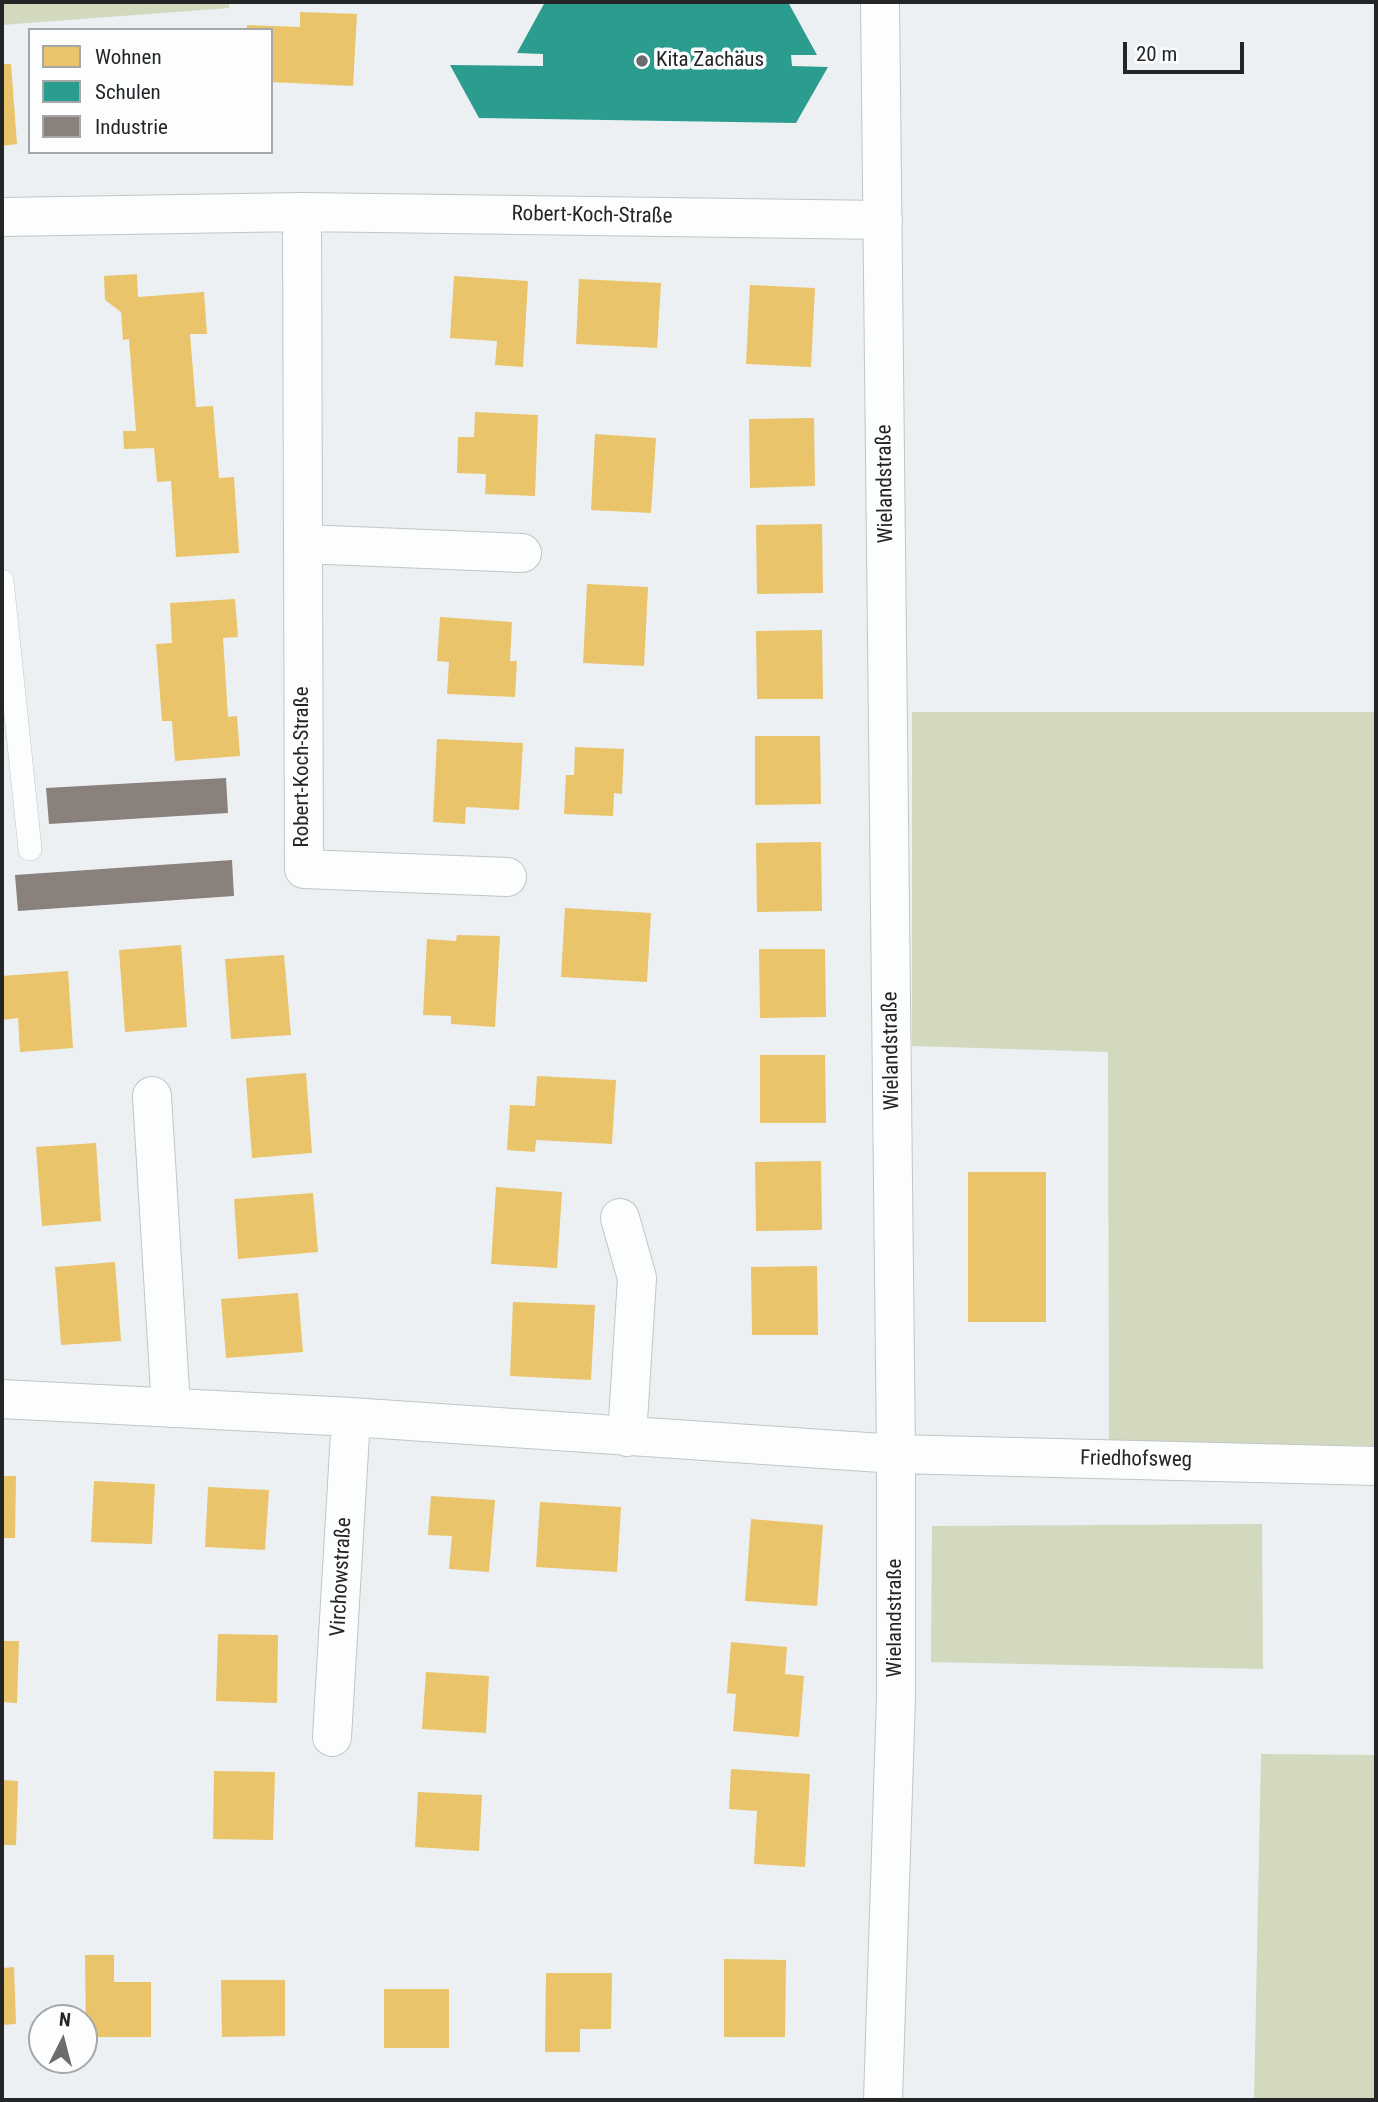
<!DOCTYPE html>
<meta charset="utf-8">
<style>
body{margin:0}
#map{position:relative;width:1378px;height:2102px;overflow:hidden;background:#edf0f3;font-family:"Roboto Condensed",sans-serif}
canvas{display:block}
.frame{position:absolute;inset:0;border:4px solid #232527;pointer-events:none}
.legend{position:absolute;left:28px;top:28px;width:245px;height:126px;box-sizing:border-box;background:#fcfdfe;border:2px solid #a5a7a8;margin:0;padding:9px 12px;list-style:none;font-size:21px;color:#232527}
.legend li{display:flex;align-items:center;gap:14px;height:35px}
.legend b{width:35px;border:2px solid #a5a7a8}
.north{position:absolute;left:28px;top:2004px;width:70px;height:70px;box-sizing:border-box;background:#fcfdfe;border:2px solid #a5a7a8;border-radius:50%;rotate:6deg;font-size:19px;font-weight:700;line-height:28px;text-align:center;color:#232527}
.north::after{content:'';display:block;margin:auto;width:24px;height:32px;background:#6a6c6e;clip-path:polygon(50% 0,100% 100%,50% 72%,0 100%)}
.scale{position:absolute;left:1123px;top:42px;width:121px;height:32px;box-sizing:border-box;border:4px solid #232527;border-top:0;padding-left:9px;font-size:21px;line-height:24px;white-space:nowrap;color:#232527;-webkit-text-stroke:5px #fcfdfe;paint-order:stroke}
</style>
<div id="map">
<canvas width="1378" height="2102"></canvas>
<div class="frame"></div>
<ul class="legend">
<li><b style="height:19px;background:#e9c46a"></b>Wohnen</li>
<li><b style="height:19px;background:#2a9d8f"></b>Schulen</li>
<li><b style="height:19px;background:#8a817c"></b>Industrie</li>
</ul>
<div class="north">N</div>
<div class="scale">20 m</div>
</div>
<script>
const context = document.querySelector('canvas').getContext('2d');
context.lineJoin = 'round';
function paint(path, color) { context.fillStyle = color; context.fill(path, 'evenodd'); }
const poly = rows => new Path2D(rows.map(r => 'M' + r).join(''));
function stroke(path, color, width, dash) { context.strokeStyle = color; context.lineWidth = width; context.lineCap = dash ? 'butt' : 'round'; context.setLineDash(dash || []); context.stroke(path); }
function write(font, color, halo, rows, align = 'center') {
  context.font = font + ' "Roboto Condensed",sans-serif'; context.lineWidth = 7; context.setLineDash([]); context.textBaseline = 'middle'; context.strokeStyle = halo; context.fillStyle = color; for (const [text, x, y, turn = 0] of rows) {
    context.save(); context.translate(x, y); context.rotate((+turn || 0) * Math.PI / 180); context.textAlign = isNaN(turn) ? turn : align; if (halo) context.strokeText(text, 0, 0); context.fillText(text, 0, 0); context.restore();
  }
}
const green = poly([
 [2,2,229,2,229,8,2,25],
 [912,712,1376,712,1376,1446,1109,1441,1108,1052,912,1046],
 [1262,1524,1263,1669,931,1662,932,1526],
 [1261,1754,1376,1755,1376,2100,1254,2100]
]);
const homes = poly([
 [300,12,357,14,353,86,271,82,271,30,247,30,247,25,300,27],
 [2,64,11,64,17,144,2,146],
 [137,274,138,297,204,292,207,334,190,334,196,407,213,406,219,478,234,477,239,553,176,557,171,481,157,482,154,448,124,449,123,431,136,431,129,339,123,340,121,312,105,300,104,276],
 [454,276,528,281,523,367,495,365,497,341,450,338],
 [579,279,661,283,657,348,576,344],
 [750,285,815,288,811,367,746,364],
 [475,412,538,415,535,496,485,494,486,474,457,473,458,437,474,437],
 [814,418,815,486,750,488,749,419],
 [595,434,656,438,651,513,591,510],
 [822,524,823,593,757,594,756,525],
 [587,584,648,587,644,666,583,663],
 [235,599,238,637,223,638,228,717,237,716,240,756,175,761,172,721,162,721,156,644,172,643,170,603],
 [440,617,512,622,510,661,517,661,515,697,447,694,449,662,437,661],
 [822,630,823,699,757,699,756,631],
 [755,736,820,736,821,804,755,805],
 [437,739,523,743,519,810,466,807,465,824,433,822],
 [575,747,624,749,622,794,614,793,613,816,564,814,566,775,574,775],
 [821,842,822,911,757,912,756,843],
 [565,908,651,913,647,982,561,977],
 [457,935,500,936,495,1027,451,1024,451,1016,423,1015,427,939,456,941],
 [181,945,187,1027,125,1032,119,950],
 [759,949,825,949,826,1017,760,1018],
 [284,955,291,1035,231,1039,225,959],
 [68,971,73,1048,20,1052,18,1018,2,1020,2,976],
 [760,1055,825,1055,826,1123,760,1123],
 [306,1073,312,1153,252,1158,246,1078],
 [537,1076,616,1080,612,1144,536,1140,535,1152,507,1150,510,1105,535,1106],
 [96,1143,101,1221,42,1226,36,1147],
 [821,1161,822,1230,756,1231,755,1162],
 [968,1172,1046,1172,1046,1322,968,1322],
 [496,1187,562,1192,557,1268,491,1264],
 [313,1193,318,1252,238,1259,234,1199],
 [115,1262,121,1341,61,1345,55,1267],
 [817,1266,818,1335,752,1335,751,1267],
 [298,1293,303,1352,226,1358,221,1299],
 [513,1302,595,1305,591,1380,510,1376],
 [2,1476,16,1476,15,1538,2,1538],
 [94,1481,155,1484,152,1544,91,1542],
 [208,1487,269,1490,265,1550,205,1547],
 [431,1496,495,1500,489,1572,449,1569,452,1536,428,1535],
 [540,1502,621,1507,617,1572,536,1567],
 [751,1519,823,1525,817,1606,745,1601],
 [218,1634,278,1635,277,1703,216,1701],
 [2,1641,19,1641,17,1703,2,1702],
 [731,1642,787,1647,785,1674,804,1676,799,1737,733,1731,736,1694,727,1693],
 [426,1672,489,1676,486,1733,422,1729],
 [731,1769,810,1774,805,1867,754,1864,757,1811,729,1809],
 [214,1771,275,1772,273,1840,213,1839],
 [2,1780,18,1781,16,1845,2,1845],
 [418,1792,482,1795,479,1851,415,1847],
 [85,1955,114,1955,114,1982,151,1982,151,2037,86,2037],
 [724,1959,786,1960,785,2037,724,2037],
 [14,1967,16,2024,2,2025,2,1968],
 [546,1973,612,1973,611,2029,580,2029,580,2052,545,2052],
 [221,1980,285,1980,285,2036,222,2037],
 [384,1989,449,1989,449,2048,384,2048]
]);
const schools = poly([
 [545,2,788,2,817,55,791,55,792,66,828,67,796,123,479,118,450,65,543,66,543,54,517,53]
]);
const industry = poly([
 [226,778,228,813,49,824,46,788],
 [232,860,234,896,18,911,15,875]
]);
const lane = poly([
 [2,581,30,849]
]);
const street = poly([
 [880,2,896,1454,896,1697,883,2100],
 [302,212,304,869,507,877],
 [2,217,302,212,883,220],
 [304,544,522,553],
 [152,1096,171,1408],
 [620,1218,637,1278,627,1437],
 [2,1399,351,1417,896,1454,1376,1466],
 [332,1737,351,1417]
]);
const markers = [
 [642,61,7,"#6a6c6e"]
];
const poiNames = [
 ["Kita Zachäus",656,61]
];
const streetNames = [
 ["Robert-Koch-Straße",592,216,1],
 ["Wielandstraße",886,484,-91],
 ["Robert-Koch-Straße",303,767,-90],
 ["Wielandstraße",892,1051,-91],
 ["Friedhofsweg",1136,1460,1],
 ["Virchowstraße",342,1577,-87],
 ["Wielandstraße",896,1618,-90]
];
paint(green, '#d3d9be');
paint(homes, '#e9c46a');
paint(schools, '#2a9d8f');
paint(industry, '#8a817c');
stroke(lane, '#c2c5c7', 24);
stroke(street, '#c2c5c7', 40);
stroke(lane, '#fcfdfd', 23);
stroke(street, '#fcfdfd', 38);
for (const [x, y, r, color] of markers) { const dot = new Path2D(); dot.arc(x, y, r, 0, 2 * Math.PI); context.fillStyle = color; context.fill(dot); stroke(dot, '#fcfdfe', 2.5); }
write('21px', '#232527', '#fcfdfe', poiNames, 'left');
write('21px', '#232527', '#fcfdfe', streetNames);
</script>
